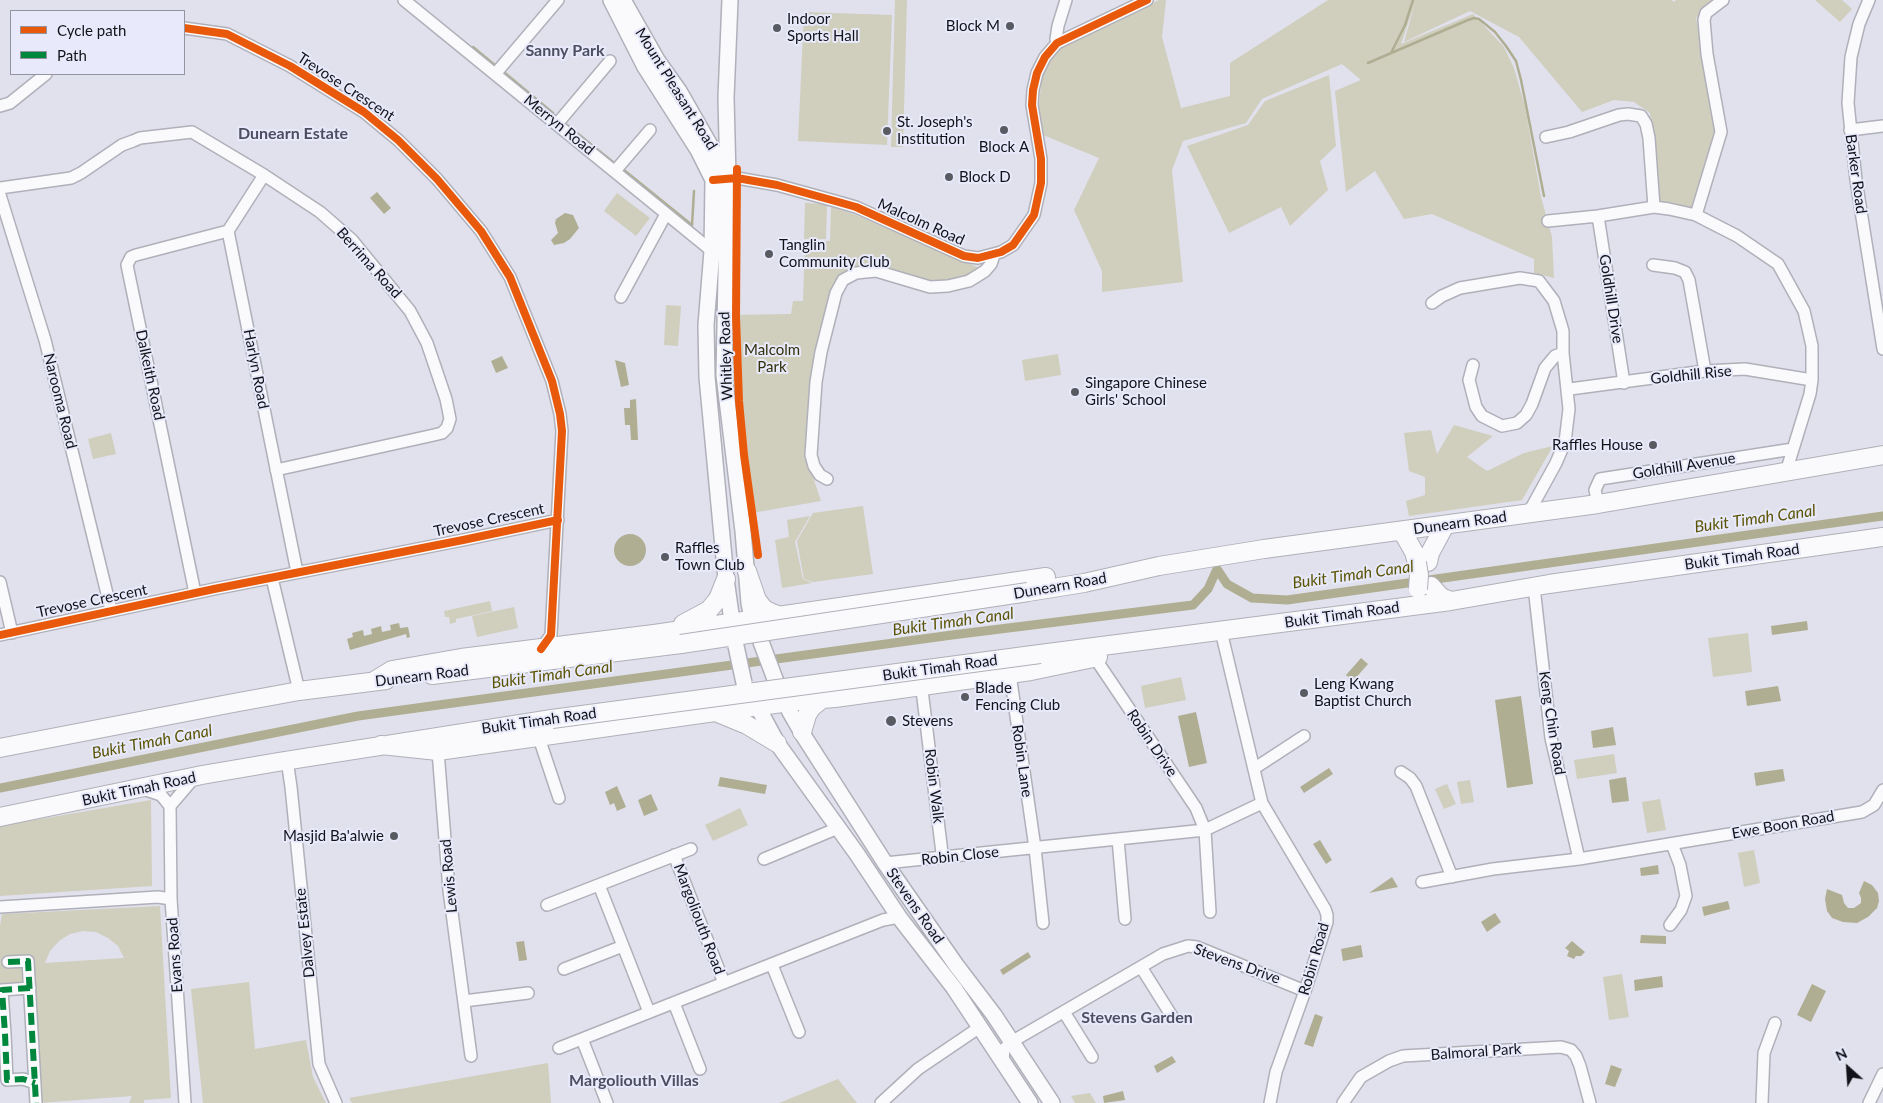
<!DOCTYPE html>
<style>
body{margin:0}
#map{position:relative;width:1883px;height:1103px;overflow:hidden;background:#e0e1ec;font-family:Lato,sans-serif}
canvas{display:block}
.legend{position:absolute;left:10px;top:10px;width:175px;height:65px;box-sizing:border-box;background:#e8eafc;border:1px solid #9294a1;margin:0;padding:6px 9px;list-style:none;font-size:15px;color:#121219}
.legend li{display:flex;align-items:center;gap:10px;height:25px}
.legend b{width:25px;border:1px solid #9294a1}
.north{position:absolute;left:1823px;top:1043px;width:50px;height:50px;-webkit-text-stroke:4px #e8eafc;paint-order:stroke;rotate:334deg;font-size:14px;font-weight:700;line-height:20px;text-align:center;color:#121219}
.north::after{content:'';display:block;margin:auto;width:18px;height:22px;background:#121219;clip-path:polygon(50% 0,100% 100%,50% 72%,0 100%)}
</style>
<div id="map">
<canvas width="1883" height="1103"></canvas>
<ul class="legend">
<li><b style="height:6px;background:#e8590c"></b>Cycle path</li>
<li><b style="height:6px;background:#00873e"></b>Path</li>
</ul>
<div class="north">N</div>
</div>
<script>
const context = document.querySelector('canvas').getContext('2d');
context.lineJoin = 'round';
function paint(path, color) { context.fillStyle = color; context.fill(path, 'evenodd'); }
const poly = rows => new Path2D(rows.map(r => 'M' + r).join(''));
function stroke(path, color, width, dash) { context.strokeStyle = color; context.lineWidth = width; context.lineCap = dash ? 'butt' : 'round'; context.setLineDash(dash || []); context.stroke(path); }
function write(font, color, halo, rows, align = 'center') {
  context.font = font + ' Lato,sans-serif'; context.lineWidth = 4; context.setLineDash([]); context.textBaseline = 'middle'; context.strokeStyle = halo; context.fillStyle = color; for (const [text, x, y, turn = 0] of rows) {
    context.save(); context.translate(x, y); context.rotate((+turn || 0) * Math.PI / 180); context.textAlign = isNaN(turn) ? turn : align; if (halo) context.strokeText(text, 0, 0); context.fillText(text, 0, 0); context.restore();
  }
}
const green = poly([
 [895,0,907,0,903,147,891,147],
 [1159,0,1166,0,1162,37,1181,108,1230,96,1230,63,1328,0,1671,0,1674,2,1676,0,1714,0,1696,18,1716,126,1691,208,1659,202,1650,113,1634,102,1614,100,1582,112,1519,37,1470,11,1404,42,1415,3,1401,44,1473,14,1504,47,1514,68,1525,107,1541,197,1552,237,1554,278,1534,273,1534,259,1432,214,1404,219,1375,171,1346,192,1335,91,1361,80,1342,64,1262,99,1246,123,1183,141,1172,170,1183,282,1102,292,1102,271,1074,210,1099,158,1043,135,1039,108,1042,72,1049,58,1060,46],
 [1815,0,1842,0,1852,9,1840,22],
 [804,12,892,15,887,145,798,141],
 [1329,75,1336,146,1320,161,1328,190,1290,226,1281,207,1229,233,1187,146,1248,125,1265,101],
 [617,193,650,218,636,236,604,211],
 [805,203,827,204,826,239,804,239],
 [831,207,856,215,982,269,967,277,947,282,931,283,877,266,866,265,854,268,840,276,832,289,810,468,821,501,746,514,729,375,729,315,791,314,793,301,803,301,805,241,830,241],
 [666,305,681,306,678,346,664,345],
 [1058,354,1061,375,1025,381,1022,360],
 [1454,425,1493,436,1467,457,1487,471,1524,453,1553,446,1522,500,1409,516,1406,501,1425,495,1425,477,1409,471,1404,433,1431,430,1437,454],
 [111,433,116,454,93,459,88,439],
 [863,506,873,574,813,582,804,579,797,541,813,513],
 [810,516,795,542,803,579,812,583,782,588,775,540,789,537,787,520],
 [490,601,492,611,456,619,456,622,450,624,449,617,445,617,444,611],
 [514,607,518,628,477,637,472,616],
 [1748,633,1752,672,1713,677,1708,638],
 [1181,677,1186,700,1145,708,1141,686],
 [1614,754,1617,773,1577,779,1574,760],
 [1470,780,1474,802,1461,804,1457,782],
 [1447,784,1456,804,1444,809,1435,789],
 [1660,799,1666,830,1647,833,1642,802],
 [151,800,152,886,0,896,0,826],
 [740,808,748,825,713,841,705,825],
 [1754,850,1760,883,1744,887,1738,853],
 [160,906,171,1098,144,1100,144,1103,129,1103,132,1096,39,1103,26,964,27,985,0,986,0,926,2,914],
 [83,931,96,932,108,938,118,946,124,958,45,963,50,951,59,941,70,934],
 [1622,974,1629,1017,1609,1020,1603,977],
 [249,982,255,1049,306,1040,313,1077,326,1103,203,1103,191,989],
 [548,1063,551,1103,352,1103,349,1098],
 [838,1079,857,1103,779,1103],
 [1090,1093,1096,1103,1075,1103,1071,1096]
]);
const water = poly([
 [377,192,391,208,384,214,370,198],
 [565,213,573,215,579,228,570,239,564,243,554,245,551,240,558,233,555,223,556,219],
 [502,356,508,368,496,373,491,361],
 [615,360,625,363,629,385,621,387],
 [636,399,638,440,631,440,630,425,625,425,624,408,630,408,630,400],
 '614 550a16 16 0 1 1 32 0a16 16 0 1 1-32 0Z',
 [1807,621,1808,630,1772,635,1771,626],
 [399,623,400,628,408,627,410,637,407,638,406,634,350,650,347,639,353,637,352,633,363,630,364,636,372,634,371,629,381,626,382,632,391,630,390,625],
 [1361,658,1368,664,1353,681,1346,675],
 [1778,686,1781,701,1747,706,1745,691],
 [1521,696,1533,784,1507,788,1495,700],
 [1196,712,1207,763,1189,767,1178,716],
 [1613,727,1616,745,1593,748,1591,731],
 [1329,768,1333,774,1304,793,1300,787],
 [1783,769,1785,781,1756,786,1754,773],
 [720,777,767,785,765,794,718,786],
 [1626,777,1629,801,1612,803,1609,780],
 [617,786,626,807,617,811,614,803,610,805,605,792],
 [651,794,658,810,644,816,638,800],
 [1320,840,1332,860,1326,864,1313,844],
 [1658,865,1659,874,1641,876,1640,868],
 [1392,877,1398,887,1369,893],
 [1864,881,1872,885,1878,893,1879,901,1877,908,1868,917,1857,923,1843,922,1832,918,1827,911,1825,899,1827,889,1842,895,1844,903,1848,908,1854,908,1861,903,1861,898,1859,893],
 [1728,901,1730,909,1704,916,1702,907],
 [1495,913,1501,922,1487,932,1481,922],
 [1641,935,1666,936,1666,944,1640,943],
 [524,941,527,960,519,961,516,942],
 [1572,941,1585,952,1581,956,1576,956,1574,959,1567,956,1569,951,1565,948],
 [1361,945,1363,957,1343,961,1341,949],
 [1028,952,1031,957,1003,975,1000,970],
 [1662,976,1663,987,1635,991,1634,980],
 [1812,984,1826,991,1811,1022,1797,1015],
 [1315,1014,1323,1017,1313,1047,1304,1044],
 [1172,1056,1176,1062,1157,1073,1154,1066],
 [1611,1065,1622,1069,1615,1087,1605,1084],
 [1123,1091,1125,1100,1104,1103,1103,1096]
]);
const stream = poly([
 [473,47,496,66],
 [1391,53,1405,25,1413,0],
 [1368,63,1468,20,1474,18,1479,19,1495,32,1506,46,1516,61,1521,80,1544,196],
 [505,73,553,113],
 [567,125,613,162],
 [624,170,692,225],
 [692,225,694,191]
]);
const canal = poly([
 [1217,569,1227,584,1252,598,1287,600,1883,516],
 [0,788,358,716,952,635,1193,605,1208,589,1217,569]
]);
const minor = poly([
 [404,0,712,251],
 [1869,0,1859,24,1851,57,1848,103,1856,180,1883,349],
 [184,28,227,34,290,66,364,112,398,140,437,179,481,231,510,277,552,381,560,414,562,431,551,635,541,649],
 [1057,43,1056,39,1058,26,1066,0],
 [496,73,558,0],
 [0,106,10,103,46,74],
 [557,124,610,61],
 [1850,130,1883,126],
 [1546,137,1569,132,1619,115,1628,114,1641,116,1646,124,1649,138,1654,207],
 [615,171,650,130],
 [264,175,228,231,297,572],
 [722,179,737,178,777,185,835,201,856,207,964,256,978,258,1001,252,1013,245,1034,215,1041,183,1041,159,1032,105,1033,90,1037,73,1045,57,1057,43,1147,0],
 [0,188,71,178,81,173,122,145,133,141,140,138,192,132,264,175,320,212,352,240,410,311,427,343,446,399,450,419,447,428,442,433,434,435,276,470],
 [0,195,45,340,111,610],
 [1696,215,1721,132,1707,54,1704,20,1706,13,1723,0],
 [1598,216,1624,383],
 [1548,221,1598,216,1654,207,1669,209,1696,215,1737,236,1778,264,1804,311,1812,346,1812,380,1810,394,1786,472],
 [1653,265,1675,268,1685,272,1689,280,1705,371],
 [621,297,666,214],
 [1432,303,1442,296,1460,288,1520,278,1539,281,1554,301,1563,331,1563,353,1569,409,1565,442,1556,463,1528,514],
 [1473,365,1469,380,1476,407,1482,416,1502,426,1517,423,1526,415,1532,404,1545,368,1555,356,1563,353],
 [1570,389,1705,371,1745,369,1812,380],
 [827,479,820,475,814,466,811,455,816,382,821,352,836,293,843,280,856,273,876,271,930,287,948,286,969,281,985,271,991,264,994,255],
 [1598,504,1595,490,1600,479,1793,449],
 [272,578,299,691],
 [0,582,12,633],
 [1534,587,1551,738,1579,859],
 [195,593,127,265,131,257,136,255,228,231],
 [1221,631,1262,803,1325,909,1327,915,1327,922,1305,991,1276,1072,1270,1103],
 [0,635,214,589,463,540,558,520],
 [1095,658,1196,808,1205,830,1210,912],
 [1010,674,1035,848,1043,923],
 [923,686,922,690,942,853,944,856],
 [539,738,559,798],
 [438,751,449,890,471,1056],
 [287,760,291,787,319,1064,336,1103],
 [1255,768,1304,736],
 [1401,772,1410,778,1416,786,1452,877],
 [143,789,161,795,170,806],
 [1118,839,1125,919],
 [674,855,724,983],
 [764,859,838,828],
 [885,863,1205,830,1262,803],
 [1422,882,1493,869,1579,859,1862,812,1874,805,1883,790],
 [599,885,649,1012],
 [547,905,691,849],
 [0,907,158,897,171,899],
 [1670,925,1681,910,1686,896,1680,865,1672,844],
 [8,962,28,961,36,1103],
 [772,965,799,1032],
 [1141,967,1173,1018],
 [564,969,623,946],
 [30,988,2,990,5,1034,7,1080,23,1079,35,1083],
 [464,1001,528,993],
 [674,1003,700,1069],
 [1064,1012,1092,1057],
 [582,1039,607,1103],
 [559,1048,883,920,899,917],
 [1003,1060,1004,1049,1013,1041,1163,954,1188,946,1197,947,1305,991],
 [185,1103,171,899,170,806,194,778],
 [881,1103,918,1069,980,1027],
 [1343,1103,1361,1077,1389,1061,1403,1056,1561,1047,1571,1050,1576,1056,1580,1066,1590,1103],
 [1762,1103,1764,1053,1775,1023],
 [1869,1103,1883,1074]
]);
const major = poly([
 [611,0,645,67,698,150,713,180,712,251,706,325,707,377,726,579,734,635],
 [623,0,657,60,679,91,727,175],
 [730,0,726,98,728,178,724,375,743,531,749,603,752,618,775,679,790,712,805,738,885,863,956,965,994,1015,1052,1103],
 [753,698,777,743,857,854,899,917,954,988,1030,1103]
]);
const highway = poly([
 [1402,531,1414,552,1417,563],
 [1428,562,1430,553,1445,525],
 [747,571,757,600,764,609,772,613,781,616],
 [1431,586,1441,597,1451,601],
 [1028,592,1084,583,1159,566,1264,549,1598,504,1883,455],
 [683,624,709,610,718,599,726,579],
 [1040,654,1451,601,1549,584,1883,537],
 [432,675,681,644],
 [374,681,392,670,461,658,654,634,1046,577],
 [718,713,747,725,777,743],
 [802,732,807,715,811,708,821,700],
 [381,745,438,751,715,712,797,701,835,698,1031,671,1098,657],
 [0,748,228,704,299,691,386,680],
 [0,817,202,775,278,762,552,719]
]);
const majorBridge = poly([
 [736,646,744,683]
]);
const highwayBridge = poly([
 [1417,563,1419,575,1418,589],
 [681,644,1028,592],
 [552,719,1040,654]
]);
const quiet = poly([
 [8,962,28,961,36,1103],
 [30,988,2,990,5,1034,7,1080,23,1079,35,1083]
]);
const cycleway = poly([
 [184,28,227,34,290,66,364,112,398,140,437,179,481,231,510,277,552,381,560,414,562,431,551,635,541,649],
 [737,169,736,317,739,401,744,455,758,555],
 [713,180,737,178,777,185,835,201,856,207,964,256,978,258,1001,252,1013,245,1034,215,1041,183,1041,159,1032,105,1033,90,1037,73,1045,57,1057,43,1147,0],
 [0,635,214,589,463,540,558,520]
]);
const markers = [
 [1010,26,5,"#5a5a63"],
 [777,28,5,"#5a5a63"],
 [1004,130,5,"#5a5a63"],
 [887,131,5,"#5a5a63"],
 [949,177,5,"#5a5a63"],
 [769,254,5,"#5a5a63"],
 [1075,392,5,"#5a5a63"],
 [1653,445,5,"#5a5a63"],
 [665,557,5,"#5a5a63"],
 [1304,693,5,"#5a5a63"],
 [965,697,5,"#5a5a63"],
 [891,721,6,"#5a5a63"],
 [394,836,5,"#5a5a63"]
];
const poiNames = [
 ["Indoor",787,19],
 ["Sports Hall",787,36],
 ["Block M",1000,26,"right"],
 ["St. Joseph's",897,122],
 ["Institution",897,139],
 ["Block A",1004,147,"center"],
 ["Block D",959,177],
 ["Tanglin",779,245],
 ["Community Club",779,262],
 ["Singapore Chinese",1085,383],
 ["Girls' School",1085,400],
 ["Raffles House",1643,445,"right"],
 ["Raffles",675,548],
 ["Town Club",675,565],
 ["Leng Kwang",1314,684],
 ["Baptist Church",1314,701],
 ["Blade",975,688],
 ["Fencing Club",975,705],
 ["Stevens",902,721],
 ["Masjid Ba'alwie",384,836,"right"]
];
const streetNames = [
 ["Trevose Crescent",346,87,33],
 ["Mount Pleasant Road",676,89,58],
 ["Merryn Road",559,125,39],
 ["Barker Road",1856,174,82],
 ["Malcolm Road",921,222,24],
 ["Berrima Road",369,263,48],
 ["Goldhill Drive",1611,299,81],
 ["Whitley Road",726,356,-92],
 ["Harlyn Road",256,369,79],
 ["Dalkeith Road",150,375,78],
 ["Goldhill Rise",1691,375,-6],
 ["Narooma Road",60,401,76],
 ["Goldhill Avenue",1684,466,-9],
 ["Trevose Crescent",489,520,-12],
 ["Dunearn Road",1460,523,-8],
 ["Bukit Timah Road",1742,557,-8],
 ["Dunearn Road",1060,586,-10],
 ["Trevose Crescent",92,601,-12],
 ["Bukit Timah Road",1342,615,-8],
 ["Bukit Timah Road",940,668,-8],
 ["Dunearn Road",422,676,-7],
 ["Bukit Timah Road",539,721,-8],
 ["Keng Chin Road",1552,723,81],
 ["Robin Drive",1152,743,56],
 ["Robin Lane",1022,761,82],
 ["Robin Walk",934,786,83],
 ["Bukit Timah Road",139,789,-12],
 ["Ewe Boon Road",1783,825,-10],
 ["Robin Close",960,856,-6],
 ["Lewis Road",449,876,-95],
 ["Stevens Road",915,906,55],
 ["Margoliouth Road",699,919,69],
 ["Dalvey Estate",305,933,-96],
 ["Evans Road",175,955,-94],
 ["Robin Road",1314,959,-74],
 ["Stevens Drive",1237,964,20],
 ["Balmoral Park",1476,1052,-4]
];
const parkNames = [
 ["Malcolm",772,350],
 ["Park",772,367]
];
const neighbourhoodNames = [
 ["Sanny Park",565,51],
 ["Dunearn Estate",293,134],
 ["Stevens Garden",1137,1018],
 ["Margoliouth Villas",634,1081]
];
const waterNames = [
 ["Bukit Timah Canal",1755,519,-8],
 ["Bukit Timah Canal",1353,575,-8],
 ["Bukit Timah Canal",953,622,-8],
 ["Bukit Timah Canal",552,675,-8],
 ["Bukit Timah Canal",152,742,-11]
];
paint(green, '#d0cebd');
paint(water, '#b0ae92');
stroke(stream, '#b0ae92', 2.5);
stroke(canal, '#b0ae92', 9);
stroke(minor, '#afb0b9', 14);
stroke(major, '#afb0b9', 18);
stroke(highway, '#afb0b9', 20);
stroke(minor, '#fafafc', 11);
stroke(major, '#fafafc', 15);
stroke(highway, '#fafafc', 18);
stroke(majorBridge, '#afb0b9', 18, []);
stroke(highwayBridge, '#afb0b9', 20, []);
stroke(majorBridge, '#fafafc', 15);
stroke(highwayBridge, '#fafafc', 18);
stroke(quiet, '#00873e', 6, [12, 6]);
stroke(cycleway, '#e8590c', 8);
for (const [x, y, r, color] of markers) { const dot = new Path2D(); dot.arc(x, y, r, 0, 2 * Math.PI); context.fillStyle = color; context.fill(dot); stroke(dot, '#e8eafc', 2); }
write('15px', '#121219', '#e8eafc', poiNames, 'left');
write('15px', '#121219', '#e8eafc', streetNames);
write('15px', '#33300a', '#e8eafc', parkNames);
write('bold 16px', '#4d4f61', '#e8eafc', neighbourhoodNames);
write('italic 16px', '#5c5505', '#e8eafc', waterNames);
</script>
